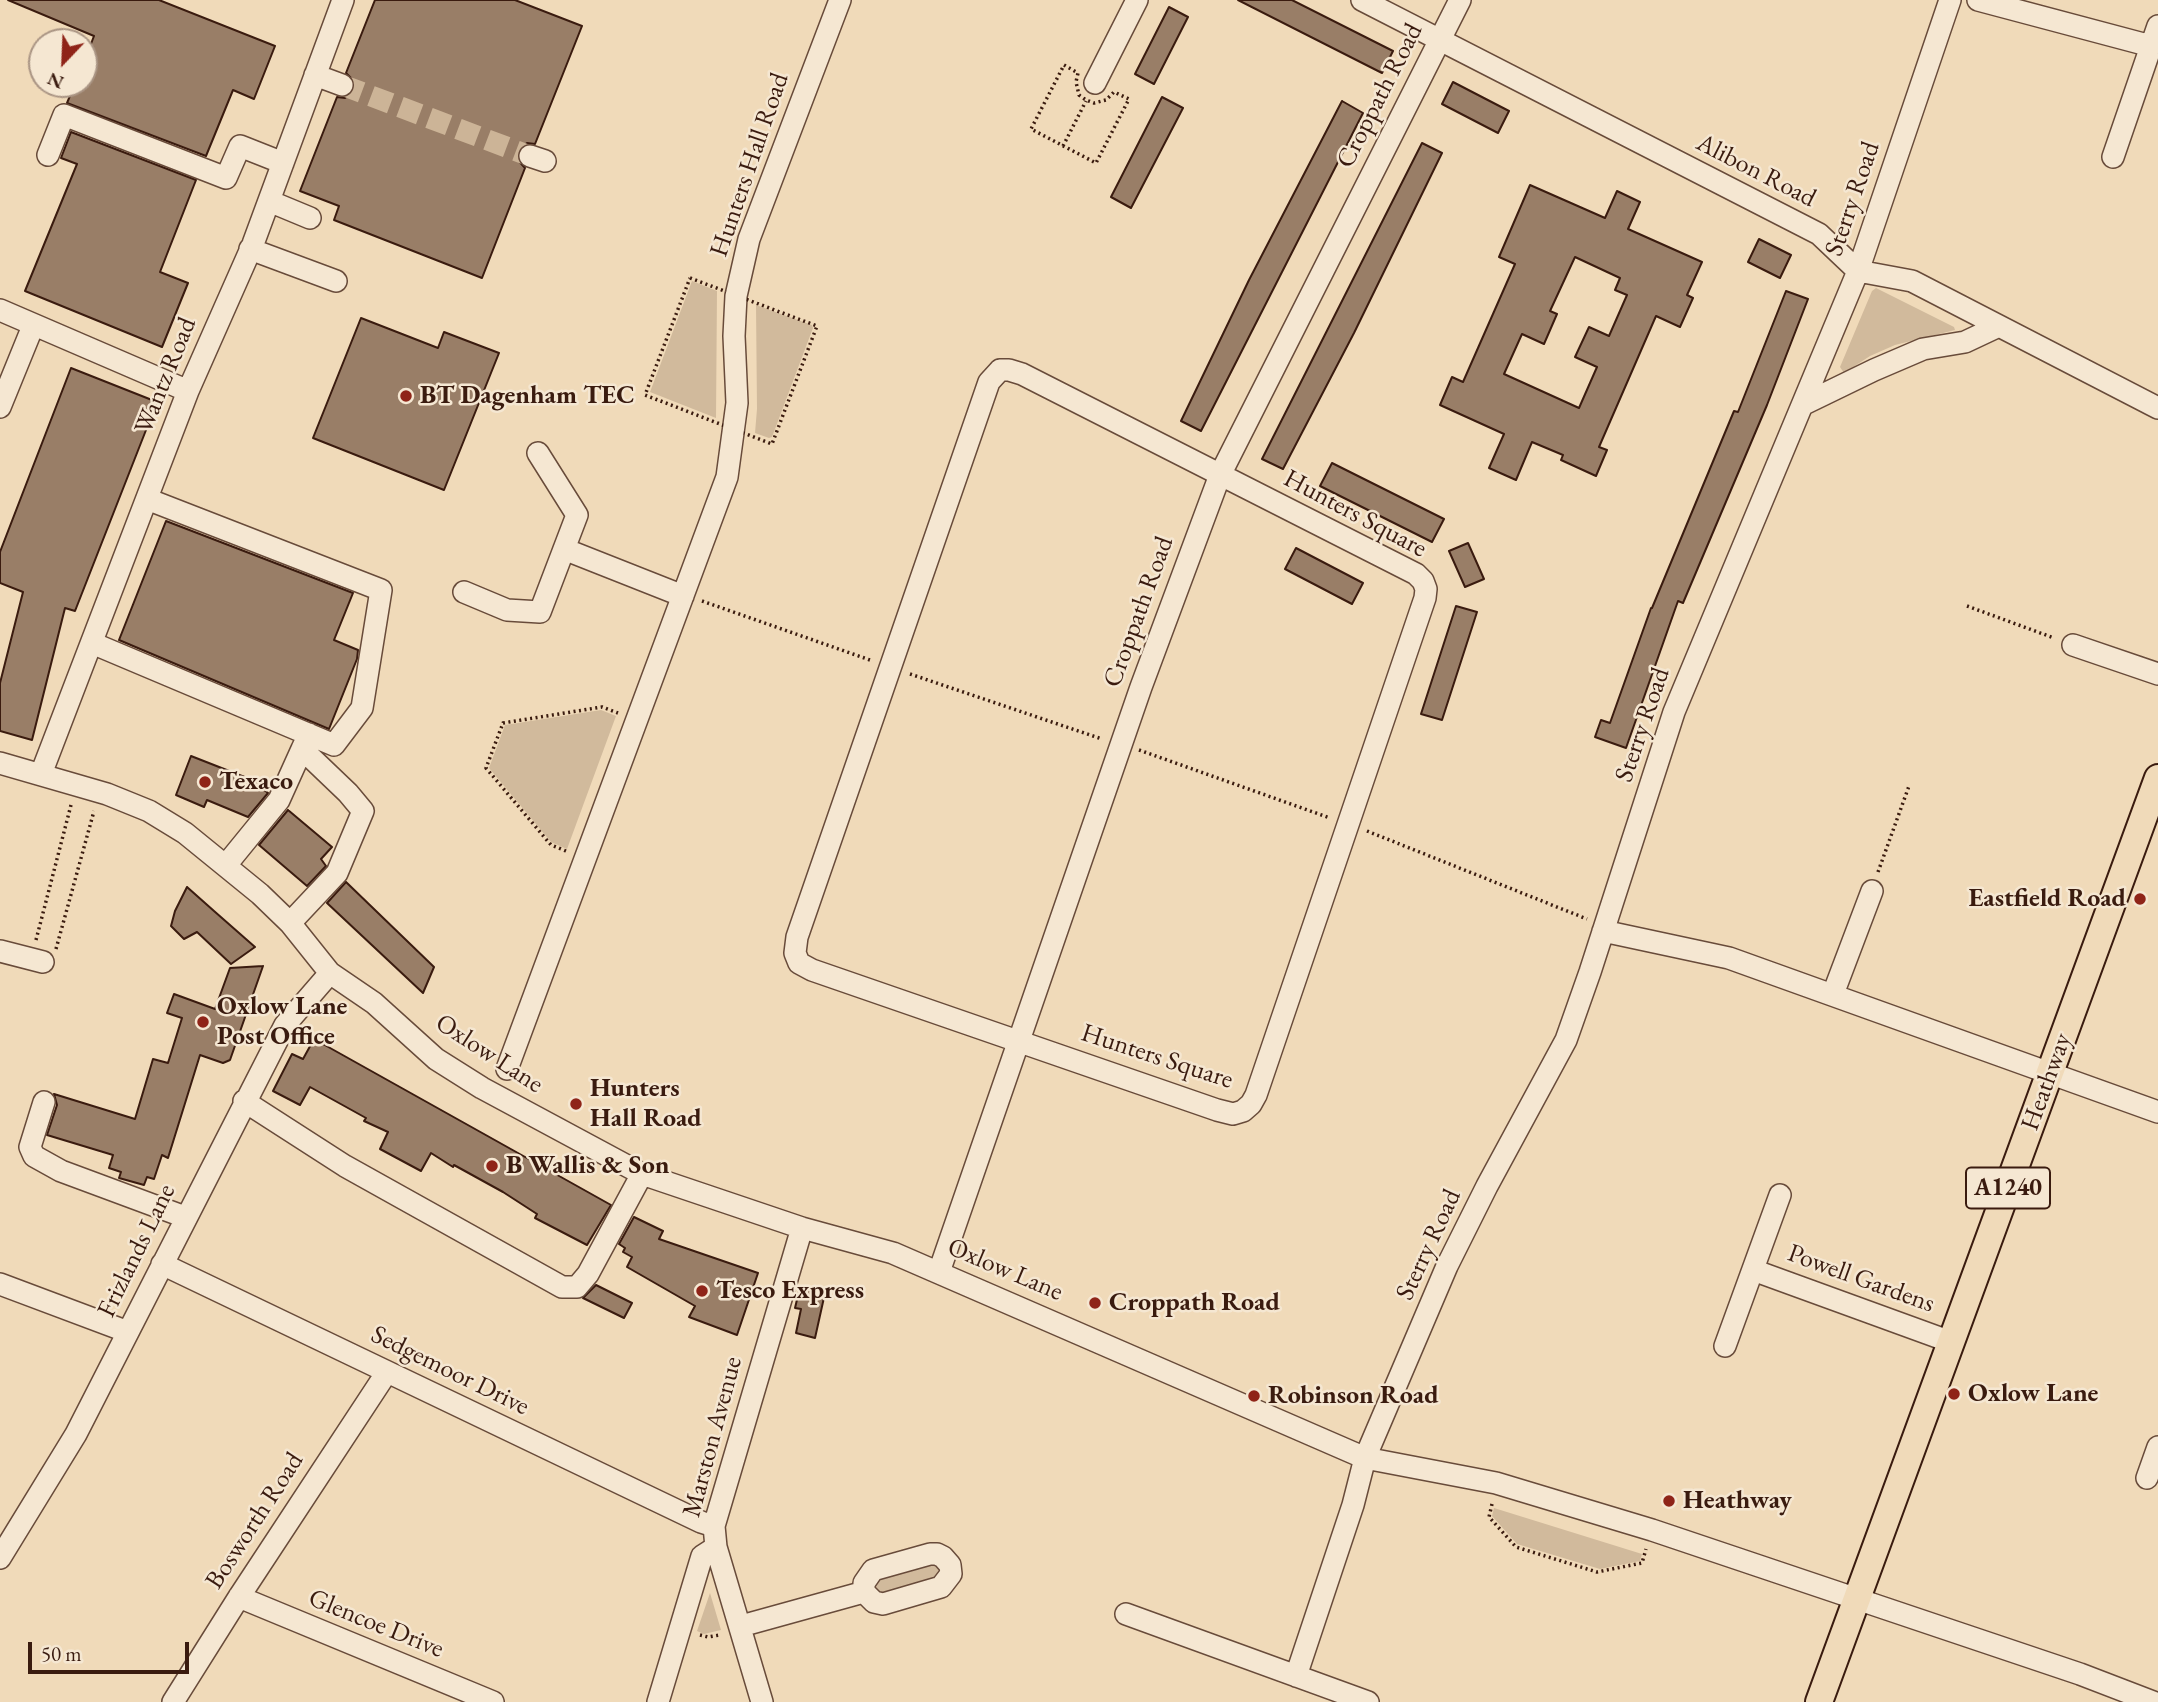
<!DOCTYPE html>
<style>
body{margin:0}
#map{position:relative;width:2158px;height:1702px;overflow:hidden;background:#f0dab9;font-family:"EB Garamond",serif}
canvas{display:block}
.north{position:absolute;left:28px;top:28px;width:70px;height:70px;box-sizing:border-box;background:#f5e7d2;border:2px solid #aa9584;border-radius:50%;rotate:203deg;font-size:19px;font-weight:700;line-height:28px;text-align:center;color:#3a1b0f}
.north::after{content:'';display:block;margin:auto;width:24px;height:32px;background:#8f2418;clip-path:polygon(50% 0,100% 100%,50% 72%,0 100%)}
.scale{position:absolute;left:28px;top:1642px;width:161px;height:32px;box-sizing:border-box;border:4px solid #3a1b0f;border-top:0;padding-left:9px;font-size:21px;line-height:24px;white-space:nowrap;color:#3a1b0f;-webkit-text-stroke:5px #f5e7d2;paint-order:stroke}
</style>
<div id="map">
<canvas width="2158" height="1702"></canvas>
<div class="north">N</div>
<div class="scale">50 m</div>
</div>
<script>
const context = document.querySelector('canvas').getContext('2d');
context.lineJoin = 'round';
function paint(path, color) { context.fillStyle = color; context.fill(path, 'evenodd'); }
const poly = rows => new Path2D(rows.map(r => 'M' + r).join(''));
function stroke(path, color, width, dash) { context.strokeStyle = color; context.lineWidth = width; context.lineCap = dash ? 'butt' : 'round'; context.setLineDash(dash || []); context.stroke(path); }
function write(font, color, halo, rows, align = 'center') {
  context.font = font + ' "EB Garamond",serif'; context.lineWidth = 5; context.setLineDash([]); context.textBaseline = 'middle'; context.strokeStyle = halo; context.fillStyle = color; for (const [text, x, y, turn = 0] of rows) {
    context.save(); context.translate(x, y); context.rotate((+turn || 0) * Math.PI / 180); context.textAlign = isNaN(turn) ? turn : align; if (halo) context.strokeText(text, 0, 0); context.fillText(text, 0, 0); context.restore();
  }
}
const green = poly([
 [692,281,717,291,716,418,650,392],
 [1876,288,1954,327,1955,330,1895,345,1870,356,1844,373,1840,367,1872,291],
 [756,305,812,325,813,328,772,437,769,438,755,433,757,409],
 [601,710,616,716,567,849,551,842,489,768,505,725],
 [1494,1508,1642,1554,1640,1561,1600,1569,1517,1544,1492,1516],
 [931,1562,940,1565,941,1577,884,1594,873,1590,875,1580],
 [710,1593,721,1630,704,1634,697,1631]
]);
const building = poly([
 [8,0,159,0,275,46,254,99,233,90,206,156,67,103,75,84,84,84,84,62,94,36,8,0],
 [375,0,515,0,582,26,535,144,527,143,518,151,517,159,525,168,482,278,334,220,339,206,300,191,337,97,345,98,354,90,355,82,346,73,375,0],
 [1238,0,1292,0,1393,51,1382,73,1238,0],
 [1169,7,1188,17,1154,84,1135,74,1169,7],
 [1453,82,1509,111,1498,133,1442,104,1453,82],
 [1162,97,1183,108,1131,208,1111,197,1162,97],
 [1342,101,1363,113,1201,431,1181,421,1249,280,1342,101],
 [71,132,196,180,160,272,188,283,162,347,25,291,77,164,61,158,71,132],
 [1422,143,1442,153,1354,333,1283,469,1262,459,1422,143],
 [1530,185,1605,218,1617,191,1640,202,1628,229,1702,262,1687,295,1693,298,1680,327,1656,316,1599,447,1607,450,1596,476,1561,460,1563,455,1532,442,1516,480,1489,468,1504,434,1440,405,1452,377,1463,382,1515,264,1499,257,1530,185],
 [1575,257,1620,278,1615,290,1627,295,1609,336,1589,327,1575,357,1597,367,1579,408,1504,374,1522,334,1544,344,1557,314,1550,311,1575,257],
 [1759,239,1791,255,1780,278,1748,262,1759,239],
 [1786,291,1808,299,1767,405,1683,603,1678,601,1626,748,1595,737,1601,720,1610,723,1651,608,1652,608,1734,411,1738,412,1786,291],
 [361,318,438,348,444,332,499,353,444,490,313,438,361,318],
 [71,368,157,402,75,611,65,608,32,740,0,731,0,683,23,592,0,583,0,552,71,368],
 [1332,463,1444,519,1432,542,1320,486,1332,463],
 [166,521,353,593,334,640,358,650,357,659,329,729,119,640,166,521],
 [1468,543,1484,579,1465,587,1449,551,1468,543],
 [1296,548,1363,583,1352,604,1285,569,1296,548],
 [1456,606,1477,612,1442,720,1421,714,1456,606],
 [191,756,265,785,263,789,268,793,248,817,207,800,204,807,176,795,191,756],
 [288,810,332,847,321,859,326,866,307,886,259,845,288,810],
 [346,882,434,967,423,993,327,903,346,882],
 [187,887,214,911,255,947,231,964,197,932,184,939,171,926,175,911,187,887],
 [263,966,230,1060,223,1063,200,1055,168,1158,162,1155,154,1179,147,1177,144,1185,119,1178,121,1172,109,1168,113,1155,47,1135,57,1105,54,1094,135,1119,153,1059,168,1063,182,1018,167,1013,174,994,215,1009,230,968,263,966],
 [314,1039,611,1205,587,1245,535,1218,537,1214,503,1192,454,1165,453,1167,431,1153,421,1171,380,1149,388,1132,364,1121,366,1118,310,1087,300,1105,273,1091,292,1054,303,1059,314,1039],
 [634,1217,663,1231,659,1239,758,1273,737,1335,689,1317,695,1306,627,1267,632,1257,623,1252,625,1248,619,1244,634,1217],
 [596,1285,632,1303,624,1318,583,1298,596,1285],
 [800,1287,825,1293,815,1338,796,1333,801,1309,795,1308,800,1287]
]);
const minorTunnel = poly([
 [342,85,530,156]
]);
const path = poly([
 [1064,65,1078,73,1076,82,1079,95,1086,100,1094,103,1106,100,1114,92,1129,99,1096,163,1031,129,1064,65],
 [1063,146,1086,101],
 [690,278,817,326,772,444,645,395,690,278],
 [702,601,870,660],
 [1967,606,2054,638],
 [910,674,1102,739],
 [1139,750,1330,818],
 [1367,831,1587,919],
 [566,851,551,845,486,768,503,723,602,707,618,713],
 [1878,872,1909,786],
 [36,940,71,805],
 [56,949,94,811],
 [1492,1504,1489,1517,1516,1547,1597,1572,1642,1563,1646,1549],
 [700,1635,708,1637,720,1635]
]);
const minor = poly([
 [1362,0,1819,234,1858,271,1912,281,2158,408],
 [1978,0,2151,46],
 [315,75,342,85],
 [1095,83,1137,0],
 [48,155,64,115,226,178,240,146,283,163],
 [530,156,545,161],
 [2113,157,2158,26],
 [269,201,310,218],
 [250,249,336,281],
 [0,310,188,391],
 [1000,370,1009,370,1022,374,1416,574,1423,581,1426,589,1425,598,1256,1095,1251,1104,1243,1111,1233,1114,1217,1110,812,970,799,963,795,953,797,937,989,382,1000,370],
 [1804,404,1874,370,1923,349,1965,342,1999,326],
 [0,407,33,326],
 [564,549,683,596],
 [464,592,507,610,540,612,577,515,538,453],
 [92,643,334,745,362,708,381,590,147,499],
 [2073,645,2158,674],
 [0,763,107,794,149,811,185,833,260,894,290,923,330,973,374,1003,436,1059,482,1088,642,1174,802,1228,893,1253,1365,1458,1496,1483,1652,1530,2080,1674,2153,1702],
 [41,774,188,391,253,244,343,0],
 [226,865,279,800,302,749],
 [290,923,337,873,363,811,348,793,302,749,309,734],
 [1603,931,1729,958,2158,1112],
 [0,951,43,962],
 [1833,994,1872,891],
 [507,1069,727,477,737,403,734,336,736,296,749,239,840,0],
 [244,1101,345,1166,562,1287,577,1287,588,1274,642,1174],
 [44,1102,30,1147,34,1156,61,1171,185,1217],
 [162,1264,701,1522,714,1526],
 [1753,1270,1951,1342],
 [939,1272,1141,687,1220,475,1460,0],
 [0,1284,128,1332],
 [1725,1346,1780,1195],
 [2147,1478,2158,1447],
 [0,1558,76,1434,285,1025,330,973],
 [239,1597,493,1702],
 [1126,1614,1368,1702],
 [741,1626,864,1592,864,1583,873,1570,930,1554,937,1554,943,1557,950,1565,951,1574,941,1587,883,1604,874,1602,864,1592],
 [1296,1676,1353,1505,1365,1458,1447,1266,1487,1186,1566,1040,1590,972,1674,712,1858,271,1950,0],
 [173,1702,239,1597,387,1372],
 [658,1702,702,1556,716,1547],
 [762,1702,716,1547,714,1526,802,1228]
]);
const major = poly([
 [1819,1702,2158,778]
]);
const markers = [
 [406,396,7,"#8f2418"],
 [205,782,7,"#8f2418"],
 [2140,899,7,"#8f2418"],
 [203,1022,7,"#8f2418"],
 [576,1104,7,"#8f2418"],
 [492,1166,7,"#8f2418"],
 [702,1291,7,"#8f2418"],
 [1095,1303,7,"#8f2418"],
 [1954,1394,7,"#8f2418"],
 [1254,1396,7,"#8f2418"],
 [1669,1501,7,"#8f2418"]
];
const shields = [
 [2008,1188,84]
];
const shieldNames = [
 ["A1240",2008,1188]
];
const streetNames = [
 ["Croppath Road",1380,96,-63],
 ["Hunters Hall Road",750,165,-71],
 ["Alibon Road",1756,171,27],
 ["Sterry Road",1853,199,-71],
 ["Wantz Road",166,376,-68],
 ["Hunters Square",1355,514,28],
 ["Croppath Road",1139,612,-70],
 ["Sterry Road",1643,725,-71],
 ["Oxlow Lane",489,1054,33],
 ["Hunters Square",1157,1057,18],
 ["Heathway",2047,1082,-70],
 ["Sterry Road",1429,1245,-65],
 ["Frizlands Lane",137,1251,-64],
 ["Oxlow Lane",1005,1270,23],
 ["Powell Gardens",1861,1279,20],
 ["Sedgemoor Drive",450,1371,26],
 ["Marston Avenue",713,1437,-75],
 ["Bosworth Road",255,1521,-57],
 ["Glencoe Drive",376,1624,22]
];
const poiNames = [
 ["BT Dagenham TEC",420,396],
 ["Texaco",219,782],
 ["Eastfield Road",2126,899,"right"],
 ["Oxlow Lane",217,1007],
 ["Post Office",217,1037],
 ["Hunters",590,1089],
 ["Hall Road",590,1119],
 ["B Wallis & Son",506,1166],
 ["Tesco Express",716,1291],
 ["Croppath Road",1109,1303],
 ["Oxlow Lane",1968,1394],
 ["Robinson Road",1268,1396],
 ["Heathway",1683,1501]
];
paint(green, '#d1ba9c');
paint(building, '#997e67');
stroke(building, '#3a1b0f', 2);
stroke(minorTunnel, '#ccb497', 21, [21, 10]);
stroke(minor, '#684b3a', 24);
stroke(major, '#3a1b0f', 30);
stroke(path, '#3a1b0f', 3.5, [2, 3.5]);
stroke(minor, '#f5e7d2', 21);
stroke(major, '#f0dab9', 26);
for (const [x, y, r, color] of markers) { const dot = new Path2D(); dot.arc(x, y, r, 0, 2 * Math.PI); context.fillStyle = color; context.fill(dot); stroke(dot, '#f5e7d2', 2.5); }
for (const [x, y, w] of shields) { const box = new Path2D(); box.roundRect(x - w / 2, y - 20.5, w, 41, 5); context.fillStyle = '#f5e7d2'; context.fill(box); stroke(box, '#3a1b0f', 2); }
write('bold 24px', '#3a1b0f', null, shieldNames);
write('26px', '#3a1b0f', '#f5e7d2', streetNames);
write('bold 26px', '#3a1b0f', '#f5e7d2', poiNames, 'left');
</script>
